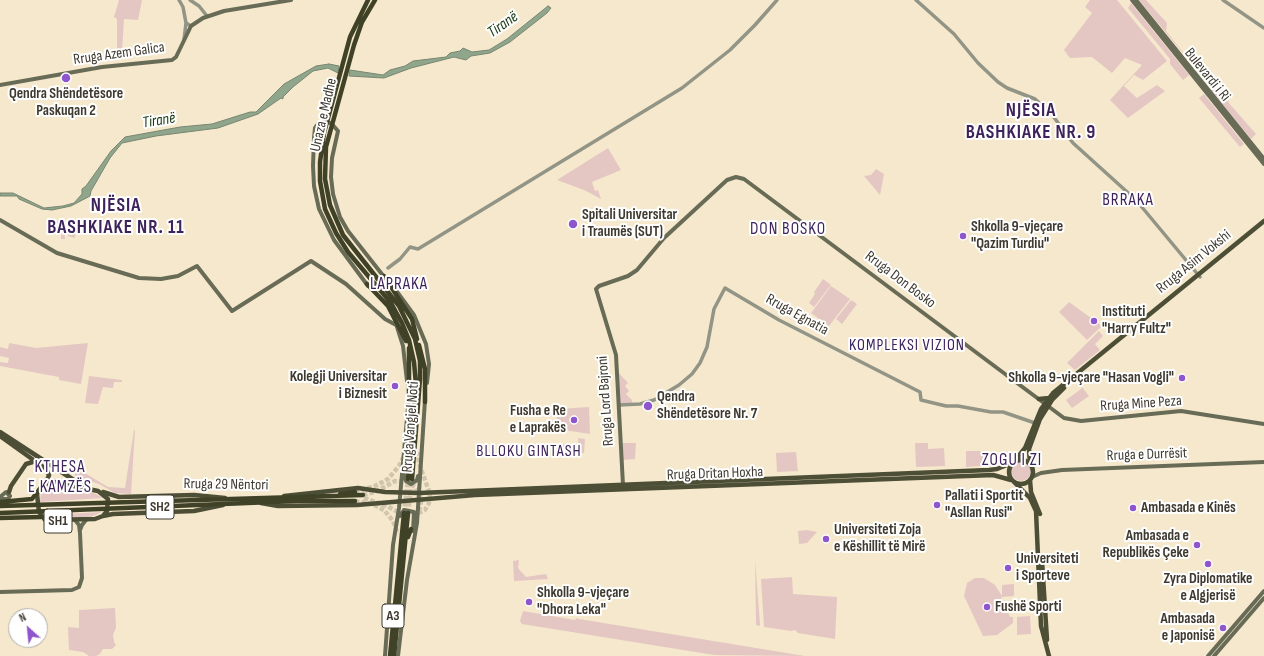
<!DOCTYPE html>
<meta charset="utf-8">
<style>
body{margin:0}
#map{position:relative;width:1264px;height:656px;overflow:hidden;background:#f6e8cc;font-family:"Sofia Sans Condensed",sans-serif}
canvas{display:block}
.north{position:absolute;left:8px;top:608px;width:40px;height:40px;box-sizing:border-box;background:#fff;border:1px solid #b2b0ac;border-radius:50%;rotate:333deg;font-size:11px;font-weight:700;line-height:16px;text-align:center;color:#3f3a2f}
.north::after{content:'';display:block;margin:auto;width:14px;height:18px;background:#8e55cc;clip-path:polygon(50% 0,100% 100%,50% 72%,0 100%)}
</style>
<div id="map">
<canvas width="1264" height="656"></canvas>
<div class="north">N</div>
</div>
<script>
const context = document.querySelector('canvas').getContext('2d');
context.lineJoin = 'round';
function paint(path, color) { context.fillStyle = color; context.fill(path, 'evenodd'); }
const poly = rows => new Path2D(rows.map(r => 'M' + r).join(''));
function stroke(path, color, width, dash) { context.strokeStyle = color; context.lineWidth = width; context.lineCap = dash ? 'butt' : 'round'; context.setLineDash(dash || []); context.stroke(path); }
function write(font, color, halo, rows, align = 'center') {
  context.font = font + ' "Sofia Sans Condensed",sans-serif'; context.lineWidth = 4; context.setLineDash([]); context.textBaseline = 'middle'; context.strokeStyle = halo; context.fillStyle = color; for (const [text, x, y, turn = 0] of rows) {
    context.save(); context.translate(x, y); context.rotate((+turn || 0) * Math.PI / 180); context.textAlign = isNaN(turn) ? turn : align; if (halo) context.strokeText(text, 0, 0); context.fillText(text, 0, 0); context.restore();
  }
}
const green = poly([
 [119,0,142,0,138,20,124,19,122,51,117,52,117,19,114,17],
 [1090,0,1117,0,1167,61,1143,80,1134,75,1124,86,1137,98,1157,85,1165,91,1128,118,1110,100,1142,65,1125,58,1112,73,1092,57,1070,58,1064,50,1092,13,1085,7],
 [1139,0,1146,0,1167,23,1166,31,1196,69],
 [1131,3,1189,75,1183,80,1170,64,1170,59,1128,8],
 [1216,84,1223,93,1221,95,1229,101,1228,102,1256,134,1251,139,1210,89],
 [1204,94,1244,144,1240,147,1199,98],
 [608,148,621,170,592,182,595,191,598,190,601,199,584,190,557,180],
 [876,169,884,174,880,195,864,176,871,175],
 [76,219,79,220,81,232,75,234,75,238,68,236,67,230,64,231,65,239,61,239,62,227,52,227,52,229,49,228,51,224,47,223,49,220,68,222],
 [823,279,831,285,814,307,809,303,815,294,814,292],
 [831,286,850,299,829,326,811,313],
 [851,300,857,304,842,324,836,319],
 [1069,302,1102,326,1087,340,1059,312],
 [1099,331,1103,336,1095,344,1100,350,1075,370,1067,363],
 [9,343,36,348,88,343,81,384,59,380,59,377,0,366,0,362,8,363,9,358,0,356,0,347,8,349],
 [617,371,628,383,625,386,629,391,626,394,632,400,632,404,619,405],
 [89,376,122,380,122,382,114,382,113,388,103,387,98,404,85,403],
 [1082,387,1089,396,1072,408,1066,400,1081,389],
 [589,407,590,434,557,429,557,414,558,409],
 [134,430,135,430,131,494,115,493,99,484,75,476,75,472,80,470,108,487,125,488],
 [578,438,585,439,584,453,561,453,561,444,579,446],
 [622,443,636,443,635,459,623,460],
 [915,443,928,443,928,449,944,448,945,466,916,467],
 [966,451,985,451,981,466,966,467],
 [796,452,798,471,777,472,776,453],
 '1011 471a10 10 0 1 1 20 0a10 10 0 1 1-20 0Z',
 [51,485,94,493,103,498,40,502,41,492,44,488],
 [102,512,91,517,49,519,43,515],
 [807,530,817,532,807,543,799,544,798,531],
 [519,560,518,568,526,577,546,574,548,579,514,581,513,561],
 [755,560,760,624,760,626,756,625],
 [792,577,793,594,837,597,835,639,798,633,795,630,791,631,764,627,761,579],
 [975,578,984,578,995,585,1002,596,1002,585,1014,584,1014,596,1001,597,1010,617,1013,617,1013,623,997,635,983,636,964,596,967,583],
 [115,608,116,628,113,635,114,642,116,645,112,649,103,649,100,654,96,656,89,656,83,652,69,650,68,627,79,628,79,610],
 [523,611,575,620,576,618,579,619,805,656,714,655,522,624,520,621],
 [1030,616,1031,634,1017,635,1017,617]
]);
const water = poly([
 [548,6,551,8,547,13,510,42,490,53,471,56,466,60,454,57,411,68,384,78,349,76,350,70,383,75,390,70,405,66,413,61,446,57,450,53,460,51,463,48,472,52,489,50,507,39,548,6],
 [329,64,339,66,338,73,328,68,313,71,293,87,283,97,283,99,281,98,258,114,218,128,156,136,122,143,110,158,91,191,90,196,71,206,52,210,42,209,19,199,17,196,0,196,0,193,13,193,44,208,63,206,74,203,82,194,82,189,86,186,111,151,125,137,180,127,212,124,250,112,256,112,284,84,316,66,329,64]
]);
const trunkTunnel = poly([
 [355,492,375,486,388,479,399,466,407,450],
 [363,495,375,492,395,481,408,482,415,487,420,495,421,505,417,515],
 [364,498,387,506,403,515,412,516,425,510,429,503,430,494,420,466,417,452],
 [355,501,372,504,384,510,393,521,398,534],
 [404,513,408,480],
 [408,513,412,483]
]);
const tertiary = poly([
 [179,0,183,7,186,23,191,26],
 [190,0,199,6,207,16],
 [916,0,954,34,978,63,998,82,1007,88,1035,99,1050,112,1073,143,1136,200,1200,277],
 [1223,0,1264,28],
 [184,40,186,23],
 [388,268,400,259,410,247,418,249,682,88,730,50,755,25,777,0],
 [619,405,640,404,654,400,679,385,692,374,700,363,707,347,714,309,725,288,779,320,920,392,921,400,946,406,958,406,991,412,1003,412,1035,423]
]);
const secondary = poly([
 [1132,0,1264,164],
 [1136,0,1264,159],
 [0,85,102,67,172,60,176,57,191,26,203,18,224,11,291,0],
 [0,220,57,253,139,278,161,279,178,276,197,266,232,311,311,261,346,284,385,319,396,325],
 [368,286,334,240,319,209,314,186,313,166,314,138,315,128,318,124,325,122,331,123,338,131,332,158,331,177,333,194,340,217,348,231,385,278],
 [395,289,414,315,426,344,429,364,427,383],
 [397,327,403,346,407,381],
 [404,474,406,481,411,484,417,480,418,476],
 [1032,477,1041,473,1062,470,1264,462],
 [623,485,616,355,596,289,599,286,628,276,637,270,664,238,727,180,736,177,744,179,1064,418,1081,421,1181,411,1264,424],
 [0,497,6,492,10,496],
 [0,499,8,499,10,496],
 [400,516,404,510,414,512,413,531],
 [80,530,82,525,86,520],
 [0,592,72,590,79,587,82,578,80,533,79,525,75,520],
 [385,656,393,545,399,508,409,396],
 [398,656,407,580,417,523,425,400],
 [1208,656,1264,591],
 [1214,656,1264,598]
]);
const primary = poly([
 [1039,399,1049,398],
 [0,432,83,486],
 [0,436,46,469,49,475,46,483],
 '1009 472a12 12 0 1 1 24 0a12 12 0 1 1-24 0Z',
 [1014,462,1025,448,1041,409,1053,393,1264,221],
 [1030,464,1029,449,1040,419,1052,400,1064,388],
 [1030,480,1031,492,1040,514],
 [54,482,98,491,108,499,107,511,103,516,95,519,45,520,39,512,37,494,42,486,54,482],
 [1014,482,1030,498,1036,511,1041,626,1049,656],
 [9,492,11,486,26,464,36,461],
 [103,492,119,497,194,495,225,498],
 [284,496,358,488,385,492,419,493,989,470,997,469,1012,463],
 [261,503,278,506,357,505,475,495,993,475,1011,480],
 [103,516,113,514,194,511,223,505],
 [1042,561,1047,640]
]);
const trunk = poly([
 [368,0,350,37,324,133,320,162,320,181,325,209,336,233,348,252,391,303,402,323,409,340,414,362,416,385,408,479],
 [375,0,362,22,354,45,326,147,325,179,330,205,343,235,399,306,415,339,420,361,420,379,412,479],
 [384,276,412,319,417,339],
 [367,284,388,306,406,341],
 [419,345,425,369,425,402],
 [409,348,409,399],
 [340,494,355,492],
 [0,502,32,499,42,486],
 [0,506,363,495],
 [0,513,297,501,355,501],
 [0,518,41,517],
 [408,537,411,529],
 [390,656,404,513],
 [394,656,408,513]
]);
const markers = [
 [66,78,5,"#8e55cc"],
 [573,224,5,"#8e55cc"],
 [963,236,4,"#8e55cc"],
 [1094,321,4,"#8e55cc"],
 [1182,378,4,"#8e55cc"],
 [395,386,4,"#8e55cc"],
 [648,406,5,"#8e55cc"],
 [574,420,4,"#8e55cc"],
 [937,505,4,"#8e55cc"],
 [1133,508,4,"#8e55cc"],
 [826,539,4,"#8e55cc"],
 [1197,545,4,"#8e55cc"],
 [1208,564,4,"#8e55cc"],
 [1008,568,4,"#8e55cc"],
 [529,602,4,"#8e55cc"],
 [987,607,4,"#8e55cc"],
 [1223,628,4,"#8e55cc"]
];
const shields = [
 [160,507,28],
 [58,521,28],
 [393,616,22]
];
const shieldNames = [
 ["SH2",160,507],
 ["SH1",58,521],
 ["A3",393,616]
];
const streetNames = [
 ["Rruga Azem Galica",119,54,-8],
 ["Bulevardi i Ri",1207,75,51],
 ["Unaza e Madhe",324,115,-77],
 ["Rruga Asim Vokshi",1194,262,-39],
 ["Rruga Don Bosko",900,280,37],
 ["Rruga Egnatia",797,315,29],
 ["Rruga Lord Bajroni",606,401,-94],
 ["Rruga Mine Peza",1141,404,-4],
 ["Rruga Vangjel Noti",411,427,-86],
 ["Rruga e Durrësit",1147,455,-2],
 ["Rruga Dritan Hoxha",715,474,-2],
 ["Rruga 29 Nëntori",226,485,1]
];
const poiNames = [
 ["Qendra Shëndetësore",66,94,"center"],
 ["Paskuqan 2",66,111,"center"],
 ["Spitali Universitar",582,215],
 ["i Traumës (SUT)",582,232],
 ["Shkolla 9-vjeçare",971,227],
 ["\"Qazim Turdiu\"",971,244],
 ["Instituti",1102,312],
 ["\"Harry Fultz\"",1102,329],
 ["Kolegji Universitar",387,377,"right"],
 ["i Biznesit",387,394,"right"],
 ["Shkolla 9-vjeçare \"Hasan Vogli\"",1174,378,"right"],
 ["Qendra",657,397],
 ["Shëndetësore Nr. 7",657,414],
 ["Fusha e Re",566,411,"right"],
 ["e Laprakës",566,428,"right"],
 ["Pallati i Sportit",945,496],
 ["\"Asllan Rusi\"",945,513],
 ["Ambasada e Kinës",1141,508],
 ["Universiteti Zoja",834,530],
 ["e Këshillit të Mirë",834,547],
 ["Ambasada e",1189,536,"right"],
 ["Republikës Çeke",1189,553,"right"],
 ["Universiteti",1016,559],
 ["i Sporteve",1016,576],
 ["Zyra Diplomatike",1208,579,"center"],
 ["e Algjerisë",1208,596,"center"],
 ["Shkolla 9-vjeçare",537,593],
 ["\"Dhora Leka\"",537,610],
 ["Fushë Sporti",995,607],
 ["Ambasada",1215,619,"right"],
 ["e Japonisë",1215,636,"right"]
];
const waterNames = [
 ["Tiranë",503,25,-35],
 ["Tiranë",159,121,-9]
];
const neighbourhoodNames = [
 ["KOMPLEKSI VIZION",907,346],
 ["BLLOKU GINTASH",529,452]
];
const quarterNames = [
 ["BRRAKA",1128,201],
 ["DON BOSKO",788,230],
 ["LAPRAKA",399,285],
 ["ZOGU I ZI",1012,461],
 ["KTHESA",60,468],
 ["E KAMZËS",60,488]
];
const districtNames = [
 ["NJËSIA",1031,111],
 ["BASHKIAKE NR. 9",1031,133],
 ["NJËSIA",116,206],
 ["BASHKIAKE NR. 11",116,228]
];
paint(green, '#e4c7c3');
paint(water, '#90a68c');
stroke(water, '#788670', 1);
stroke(trunkTunnel, '#d1c5ad', 4.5, [4.5, 2]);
stroke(tertiary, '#929486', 3.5);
stroke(secondary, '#686b56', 4);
stroke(primary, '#4c4e36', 4.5);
stroke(trunk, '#404228', 4.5);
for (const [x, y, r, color] of markers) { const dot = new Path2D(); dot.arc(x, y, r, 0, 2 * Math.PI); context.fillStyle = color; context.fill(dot); stroke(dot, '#fff', 1.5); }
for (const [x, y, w] of shields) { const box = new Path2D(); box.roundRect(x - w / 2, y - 12, w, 24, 3); context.fillStyle = '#fff'; context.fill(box); stroke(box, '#3f3a2f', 1); }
write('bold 14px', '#3f3a2f', null, shieldNames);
write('15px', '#3f3a2f', '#fff', streetNames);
write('bold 15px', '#3f3a2f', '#fff', poiNames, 'left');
write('italic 16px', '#173912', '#fff', waterNames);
context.letterSpacing = '1px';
write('16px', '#3e225b', '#fff', neighbourhoodNames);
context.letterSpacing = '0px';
context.letterSpacing = '1px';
write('17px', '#3e225b', '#fff', quarterNames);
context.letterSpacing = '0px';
context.letterSpacing = '1px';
write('bold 19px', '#3e225b', '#fff', districtNames);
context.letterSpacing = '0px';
</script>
